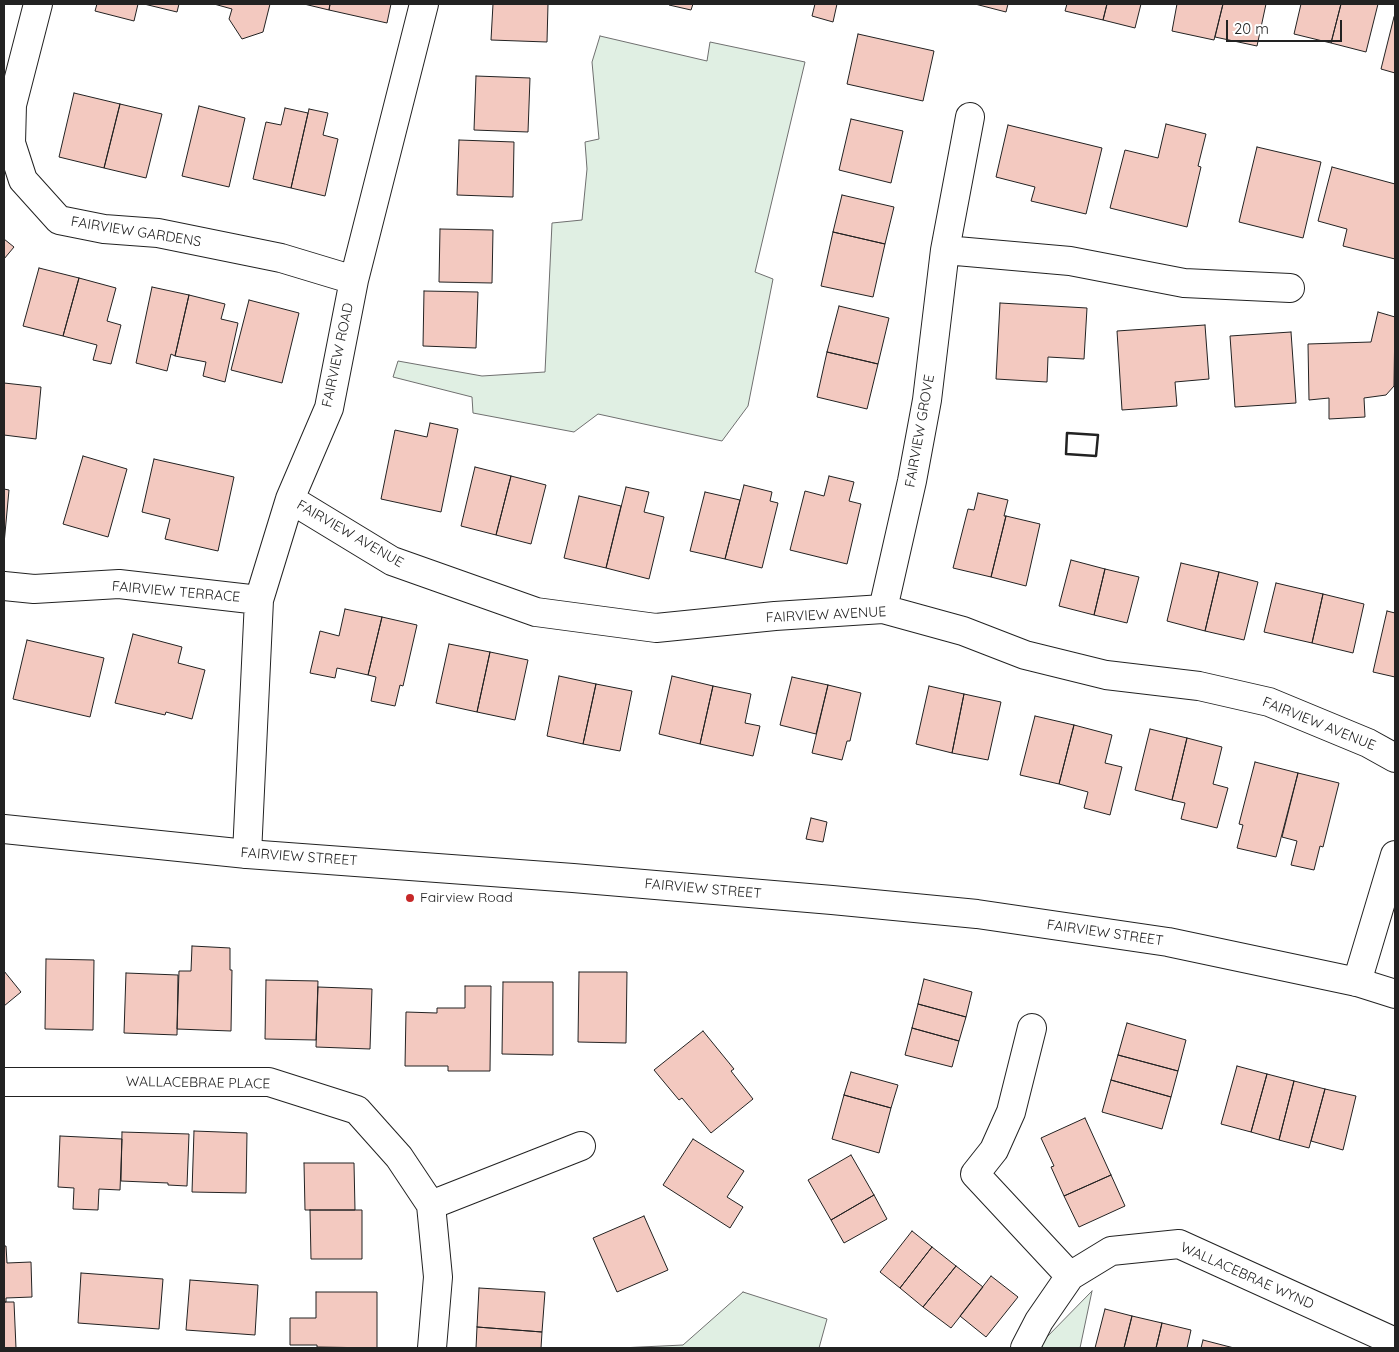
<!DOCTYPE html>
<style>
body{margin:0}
#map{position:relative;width:1399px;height:1352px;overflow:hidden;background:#fff;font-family:Quicksand,sans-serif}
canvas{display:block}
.frame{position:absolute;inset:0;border:5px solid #222;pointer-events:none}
.scale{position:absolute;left:1226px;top:20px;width:116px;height:22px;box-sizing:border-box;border:2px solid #222;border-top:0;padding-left:6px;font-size:15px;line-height:18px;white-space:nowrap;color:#222;-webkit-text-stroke:4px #fff;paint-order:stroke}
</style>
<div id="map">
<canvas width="1399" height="1352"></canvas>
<div class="frame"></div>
<div class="scale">20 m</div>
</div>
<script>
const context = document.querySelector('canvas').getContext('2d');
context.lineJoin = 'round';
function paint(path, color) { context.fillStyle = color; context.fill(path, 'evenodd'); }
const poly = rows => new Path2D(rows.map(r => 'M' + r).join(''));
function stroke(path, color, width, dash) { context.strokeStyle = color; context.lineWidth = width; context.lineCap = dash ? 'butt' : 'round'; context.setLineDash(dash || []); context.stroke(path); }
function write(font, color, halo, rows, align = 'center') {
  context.font = font + ' Quicksand,sans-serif'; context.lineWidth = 4; context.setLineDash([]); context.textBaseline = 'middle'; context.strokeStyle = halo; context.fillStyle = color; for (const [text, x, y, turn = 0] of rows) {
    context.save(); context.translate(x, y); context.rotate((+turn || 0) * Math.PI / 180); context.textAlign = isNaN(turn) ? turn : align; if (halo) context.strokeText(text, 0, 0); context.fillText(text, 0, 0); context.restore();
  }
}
const green = poly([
 [600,36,707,61,710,42,805,62,755,272,773,279,748,406,722,441,598,414,574,432,473,413,472,397,393,377,398,361,482,376,545,372,552,223,582,220,587,169,585,142,599,139,592,62,600,36],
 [1092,1291,1080,1348,1042,1348,1042,1342,1092,1291],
 [743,1292,827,1319,819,1348,620,1348,683,1345,743,1292]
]);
const building = poly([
 [97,4,138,4,134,21,95,11,97,4],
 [144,4,179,4,177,12,144,4],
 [214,4,270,4,263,32,242,39,229,19,232,9,214,4],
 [304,4,330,4,329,10,304,4],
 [330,4,391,4,387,23,329,10,330,4],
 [493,4,548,4,547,42,491,40,493,4],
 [670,4,693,4,691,10,669,5,670,4],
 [815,4,837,4,833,22,812,16,815,4],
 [975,4,1008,4,1006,12,975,4],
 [1067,4,1107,4,1103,20,1065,11,1067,4],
 [1107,4,1141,4,1135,28,1103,20,1107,4],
 [1177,4,1223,4,1214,40,1172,31,1177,4],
 [1223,4,1266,4,1257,46,1215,37,1223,4],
 [1301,4,1341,4,1331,43,1294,34,1301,4],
 [1341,4,1378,4,1366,52,1331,43,1341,4],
 [1394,17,1395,17,1395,73,1381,69,1394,17],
 [858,34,934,51,923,101,847,84,858,34],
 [476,76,530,78,528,132,474,130,476,76],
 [74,93,120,104,104,168,59,157,74,93],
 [120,104,162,114,146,178,104,168,120,104],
 [199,106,245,118,229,187,182,176,199,106],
 [285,108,308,113,291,188,253,179,266,122,281,125,285,108],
 [309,109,328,113,323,135,338,139,325,196,291,188,309,109],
 [851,119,903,131,891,183,839,170,851,119],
 [1166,124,1206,134,1198,166,1201,167,1187,227,1110,208,1125,150,1158,158,1166,124],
 [1008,125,1102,148,1086,214,1031,201,1035,187,996,177,1008,125],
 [459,140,514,142,513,197,457,195,459,140],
 [1257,147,1321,162,1303,238,1239,222,1257,147],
 [1332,167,1395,184,1395,259,1343,246,1347,229,1318,221,1332,167],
 [842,195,894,207,885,244,833,232,842,195],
 [440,229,493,230,492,283,439,282,440,229],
 [833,232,885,244,873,297,821,286,833,232],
 [4,239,14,247,4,259,4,239],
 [39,268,79,278,63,336,23,326,39,268],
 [79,278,116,288,107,321,121,325,111,364,93,360,97,345,63,336,79,278],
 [152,287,189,295,175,356,171,354,167,371,136,363,152,287],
 [424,291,478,292,476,348,423,346,424,291],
 [189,295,225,304,221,319,238,323,225,382,203,376,206,362,175,356,189,295],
 [249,300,299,313,282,383,231,370,249,300],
 [1000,303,1087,308,1084,359,1048,357,1047,382,996,379,1000,303],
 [839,306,889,318,878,364,827,352,839,306],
 [1378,312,1395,317,1394,386,1386,395,1364,398,1365,417,1329,419,1329,398,1309,400,1308,344,1371,342,1378,312],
 [1205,325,1209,379,1175,382,1177,406,1122,410,1117,331,1205,325],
 [1291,332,1296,403,1235,407,1230,336,1291,332],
 [827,352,878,364,867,409,817,397,827,352],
 [4,383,41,387,36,439,4,435,4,383],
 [430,423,458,429,441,512,381,499,395,430,427,437,430,423],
 [83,456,127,469,108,537,63,524,83,456],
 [154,459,234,477,218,551,165,539,170,519,142,512,154,459],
 [475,467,511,476,496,535,461,526,475,467],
 [511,476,546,485,531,544,496,535,511,476],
 [829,476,854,482,849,501,861,504,847,564,790,550,805,491,824,496,829,476],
 [744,485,772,492,770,501,778,503,762,568,725,559,744,485],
 [626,487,649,492,644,512,664,517,649,579,606,568,626,487],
 [4,489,9,490,4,544,4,489],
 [705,492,740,500,725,559,690,551,705,492],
 [978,493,1008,500,1004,516,1006,516,991,577,953,568,968,509,974,510,978,493],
 [579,496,621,506,606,568,564,558,579,496],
 [1006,516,1040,524,1026,586,991,577,1006,516],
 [1071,560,1105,569,1094,615,1059,606,1071,560],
 [1181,563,1219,572,1205,631,1167,621,1181,563],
 [1105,569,1139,577,1127,623,1094,615,1105,569],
 [1219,572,1258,582,1244,640,1205,631,1219,572],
 [1276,583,1323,594,1312,643,1264,632,1276,583],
 [1323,594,1364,604,1353,653,1312,643,1323,594],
 [345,609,382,617,368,675,337,668,335,678,310,673,320,631,339,636,345,609],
 [1387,611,1395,613,1395,677,1373,672,1387,611],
 [382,617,417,625,403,686,400,685,395,706,371,701,376,677,368,675,382,617],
 [133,634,182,647,178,663,205,670,192,719,166,712,165,715,115,703,133,634],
 [27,640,104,658,90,717,13,699,27,640],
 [449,644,490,652,477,712,436,703,449,644],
 [490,652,528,660,515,720,477,712,490,652],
 [559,676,596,684,583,744,547,736,559,676],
 [672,676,713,686,700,744,659,734,672,676],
 [792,677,828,685,816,734,780,725,792,677],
 [596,684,632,691,620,751,583,744,596,684],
 [828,685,861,693,850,741,847,741,842,760,812,753,828,685],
 [713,686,751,694,745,723,760,726,753,756,700,744,713,686],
 [929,686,964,694,952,753,916,744,929,686],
 [964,694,1001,702,988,760,952,753,964,694],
 [1035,716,1074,725,1059,784,1020,775,1035,716],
 [1074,725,1112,735,1105,763,1122,767,1110,815,1084,808,1088,792,1059,784,1074,725],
 [1150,729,1187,738,1172,800,1135,790,1150,729],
 [1187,738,1222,747,1213,784,1228,788,1217,828,1181,819,1185,803,1172,800,1187,738],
 [1255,762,1298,773,1276,857,1237,848,1243,825,1239,824,1255,762],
 [1298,773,1339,783,1323,847,1320,846,1314,870,1291,865,1297,841,1282,837,1298,773],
 [811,818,827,822,823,842,806,839,811,818],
 [192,946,230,948,230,970,232,970,231,1031,177,1029,179,971,191,971,192,946],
 [46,959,94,960,93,1030,45,1029,46,959],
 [4,971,21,992,4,1006,4,971],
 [579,972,627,972,626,1043,578,1042,579,972],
 [126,973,178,975,177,1035,124,1033,126,973],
 [924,979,972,992,966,1017,918,1004,924,979],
 [266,980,318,981,316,1040,265,1039,266,980],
 [503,982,553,982,553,1055,502,1054,503,982],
 [465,986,491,986,490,1071,448,1071,448,1066,405,1066,406,1012,437,1013,437,1008,465,1008,465,986],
 [318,987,372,989,370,1049,316,1047,318,987],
 [918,1004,966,1017,959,1041,912,1028,918,1004],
 [1127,1023,1186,1040,1178,1071,1118,1055,1127,1023],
 [912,1028,959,1041,952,1067,905,1055,912,1028],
 [703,1031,734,1069,731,1071,753,1099,711,1133,682,1098,679,1100,654,1070,703,1031],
 [1118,1055,1178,1071,1171,1097,1111,1080,1118,1055],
 [1237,1066,1267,1074,1251,1132,1221,1124,1237,1066],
 [851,1072,898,1085,891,1108,844,1095,851,1072],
 [1267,1074,1294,1081,1279,1140,1251,1132,1267,1074],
 [1111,1080,1171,1097,1162,1129,1102,1112,1111,1080],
 [1294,1081,1325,1089,1309,1148,1279,1140,1294,1081],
 [1325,1089,1356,1096,1343,1150,1311,1141,1325,1089],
 [844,1095,891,1108,879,1153,832,1139,844,1095],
 [1085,1118,1111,1175,1064,1196,1051,1167,1054,1166,1041,1138,1085,1118],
 [194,1131,247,1133,246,1193,192,1192,194,1131],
 [122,1132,189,1134,187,1186,168,1185,168,1183,121,1181,122,1132],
 [60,1136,122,1139,120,1190,99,1189,98,1210,73,1209,74,1188,58,1187,60,1136],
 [693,1139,744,1171,727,1197,743,1207,730,1228,663,1185,693,1139],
 [851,1155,874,1195,831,1220,808,1180,851,1155],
 [304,1163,354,1163,355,1210,305,1210,304,1163],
 [1111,1175,1125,1206,1079,1227,1064,1196,1111,1175],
 [874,1195,887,1219,844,1243,831,1220,874,1195],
 [310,1210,362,1210,362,1259,311,1259,310,1210],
 [644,1216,668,1270,617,1292,593,1238,644,1216],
 [912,1231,932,1247,900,1288,880,1272,912,1231],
 [4,1246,6,1246,7,1263,31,1262,32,1297,6,1298,6,1302,4,1302,4,1246],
 [932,1247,956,1266,923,1307,900,1288,932,1247],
 [956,1266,983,1287,951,1328,923,1307,956,1266],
 [81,1273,163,1279,159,1329,78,1323,81,1273],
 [991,1276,1018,1297,986,1337,960,1316,991,1276],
 [190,1280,258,1285,255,1335,186,1330,190,1280],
 [479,1288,545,1292,542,1332,477,1327,479,1288],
 [316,1292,377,1292,377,1348,317,1347,317,1345,290,1345,290,1318,316,1318,316,1292],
 [4,1302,14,1302,16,1348,4,1348,4,1302],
 [1105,1309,1132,1316,1124,1348,1095,1348,1105,1309],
 [1132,1316,1162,1323,1156,1348,1124,1348,1132,1316],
 [1162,1323,1191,1330,1187,1348,1156,1348,1162,1323],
 [477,1327,542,1332,541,1348,476,1348,477,1327],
 [1203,1340,1234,1348,1201,1348,1203,1340]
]);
const street = poly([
 [38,4,12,105,11,143,23,180,59,220,104,229,158,233,281,258,354,280],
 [945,250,1070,261,1184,283,1290,288],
 [290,499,392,561,536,612,656,628,775,616,883,609,963,631,1025,655,1106,675,1199,686,1269,702,1368,743,1395,758],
 [4,586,34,589,119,584,259,600],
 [883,609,912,481,927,400,945,250,970,117],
 [247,854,259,600,290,499,329,408,354,280,424,4],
 [1357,982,1395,855],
 [1032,1028,1011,1112,994,1150,975,1174,1070,1276],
 [4,1082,269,1082,357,1110,399,1157,431,1205,438,1277,432,1348],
 [431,1205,581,1146],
 [1025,1348,1039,1321,1070,1276,1111,1251,1179,1244,1395,1342]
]);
const secondary = poly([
 [4,829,247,854,573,878,832,900,977,914,1168,942,1357,982,1395,994]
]);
const wall = poly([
 [1067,433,1098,435,1096,456,1066,454,1067,433]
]);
const markers = [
 [410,898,5,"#c62828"]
];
const streetNames = [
 ["FAIRVIEW GARDENS",136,232,9],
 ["FAIRVIEW ROAD",338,355,-78],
 ["FAIRVIEW GROVE",920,431,-80],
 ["FAIRVIEW AVENUE",350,534,30],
 ["FAIRVIEW TERRACE",176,592,5],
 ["FAIRVIEW AVENUE",826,615,-3],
 ["FAIRVIEW AVENUE",1319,724,22],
 ["FAIRVIEW STREET",299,857,4],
 ["FAIRVIEW STREET",703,889,5],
 ["FAIRVIEW STREET",1105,933,8],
 ["WALLACEBRAE PLACE",198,1083,1],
 ["WALLACEBRAE WYND",1247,1276,24]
];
const poiNames = [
 ["Fairview Road",420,898]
];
paint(green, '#e0efe3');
stroke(green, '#6f6f6f', 1);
paint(building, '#f3c9c0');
stroke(building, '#222', 1);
stroke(street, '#222', 30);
stroke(secondary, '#222', 30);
stroke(street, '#fff', 28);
stroke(secondary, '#fff', 28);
stroke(wall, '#222', 2.5);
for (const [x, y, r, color] of markers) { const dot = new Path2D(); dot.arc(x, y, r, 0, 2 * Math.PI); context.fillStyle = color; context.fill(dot); stroke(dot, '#fff', 2); }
write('14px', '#222', '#fff', streetNames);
write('14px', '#222', '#fff', poiNames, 'left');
</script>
